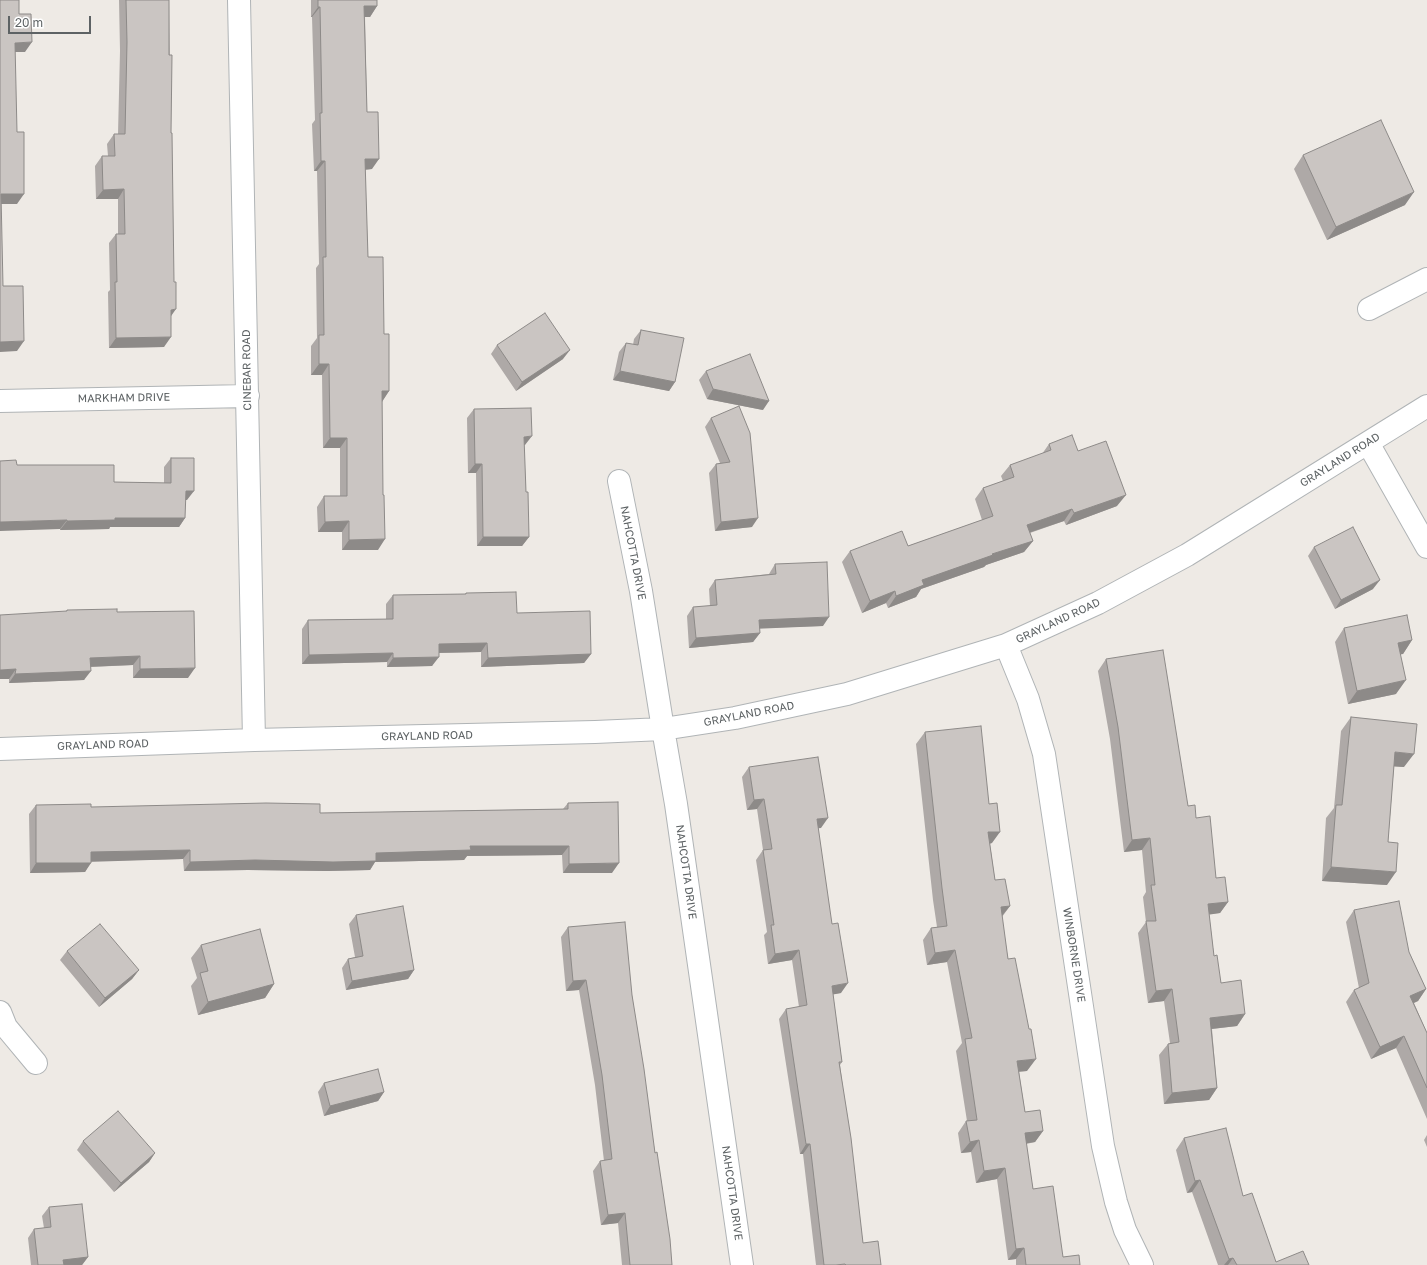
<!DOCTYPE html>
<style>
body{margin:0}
#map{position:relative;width:1427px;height:1265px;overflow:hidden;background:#eeeae5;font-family:"Golos Text",sans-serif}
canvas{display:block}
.scale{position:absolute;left:8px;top:16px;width:83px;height:18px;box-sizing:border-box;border:2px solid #5d6264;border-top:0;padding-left:5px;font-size:12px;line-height:14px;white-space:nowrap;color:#5d6264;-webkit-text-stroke:3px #fff;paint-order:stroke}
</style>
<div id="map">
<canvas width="1427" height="1265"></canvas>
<div class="scale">20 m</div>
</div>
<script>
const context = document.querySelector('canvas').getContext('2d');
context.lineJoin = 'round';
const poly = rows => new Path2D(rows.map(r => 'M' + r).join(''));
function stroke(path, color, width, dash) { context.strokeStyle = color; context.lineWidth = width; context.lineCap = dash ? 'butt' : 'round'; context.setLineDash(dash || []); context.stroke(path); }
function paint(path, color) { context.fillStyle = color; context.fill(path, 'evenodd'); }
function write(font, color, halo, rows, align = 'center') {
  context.font = font + ' "Golos Text",sans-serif'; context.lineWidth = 4; context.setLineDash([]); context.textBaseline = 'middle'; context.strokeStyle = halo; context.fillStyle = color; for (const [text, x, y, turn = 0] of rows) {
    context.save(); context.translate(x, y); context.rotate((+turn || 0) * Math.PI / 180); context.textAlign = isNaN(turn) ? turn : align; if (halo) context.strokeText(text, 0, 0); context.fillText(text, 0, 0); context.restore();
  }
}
const minor = poly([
 [239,0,254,740],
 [1369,309,1427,279],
 [0,401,248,396],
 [1368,443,1427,547],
 [619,481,641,591,663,729,676,804,742,1265],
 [1006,645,1028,699,1044,754,1103,1146,1116,1202,1125,1230,1142,1265],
 [0,749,254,740,595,732,663,729,735,718,847,694,1006,645,1098,603,1187,555,1427,406],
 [0,1012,6,1027,36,1063]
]);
const wall = poly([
 [119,0,169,0,171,133,171,316,164,347,109,348,108,292,110,290,109,243,116,234,118,234,118,199,96,199,95,166,102,156,108,156,107,144,114,134,118,134,120,51],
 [311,0,377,0,377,6,370,17,365,17,367,112,372,169,365,170,368,257,384,334,389,391,382,401,378,550,342,550,342,532,318,532,317,507,324,496,340,496,340,448,323,448,322,375,311,375,311,346,317,338,316,268,319,264,317,171,314,171,312,124,315,120,312,17,311,17],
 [1303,155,1405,205,1327,240,1294,169],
 [641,330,675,382,669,391,613,380,619,352,626,343,633,345,634,339],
 [497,345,563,359,516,391,491,354],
 [706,371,763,410,707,399,699,380],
 [474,409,525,445,524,445,526,492,529,537,522,546,477,546,476,473,468,473,467,418],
 [711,418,750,433,752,527,715,531,709,473,716,464,720,463,705,427],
 [1049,444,1078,451,1117,506,1066,525,1064,521,1030,533,1033,541,1024,552,986,565,984,567,921,589,916,597,888,608,886,603,862,613,842,562,850,551,908,546,982,520,975,499,983,488,1003,481,1001,476,1010,465,1042,454],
 [171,458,187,500,185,500,185,518,179,527,110,527,109,529,60,530,60,529,17,465,114,482,164,483,164,467],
 [1314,547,1373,589,1335,609,1308,556],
 [775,564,823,626,759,628,760,633,753,642,689,648,687,616,693,607,710,606,709,589,715,580,769,574],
 [466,593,517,613,591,654,584,663,481,667,481,652,439,653,432,666,387,667,387,662,302,664,302,629,308,620,386,619,386,604,393,595,465,594],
 [67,610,117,612,188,678,133,678,133,665,91,667,84,680,9,683,9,679,0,679],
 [1344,628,1412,640,1403,654,1400,654,1396,694,1348,704,1335,642],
 [1106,659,1188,806,1196,818,1216,878,1228,902,1220,913,1209,914,1214,956,1221,983,1245,1014,1237,1026,1212,1029,1217,1088,1209,1100,1164,1104,1159,1055,1168,1044,1170,1043,1164,1001,1148,1003,1138,933,1146,922,1143,897,1146,892,1142,850,1124,852,1110,739,1098,671],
 [1351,717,1404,767,1394,766,1388,842,1387,885,1322,881,1326,818,1334,808,1341,731],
 [925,732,992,843,990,844,995,880,1010,906,1002,917,1008,959,1027,1071,1019,1072,1025,1112,1043,1131,1035,1142,1026,1144,1033,1189,1063,1257,1080,1265,1016,1265,1016,1259,1008,1260,997,1179,976,1183,971,1152,961,1153,958,1133,966,1121,967,1121,956,1051,962,1043,947,962,927,965,923,940,931,928,937,927,933,900,916,744],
 [749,767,821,828,818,828,841,993,833,994,842,1062,840,1065,863,1243,881,1265,816,1265,803,1154,800,1154,779,1019,786,1009,799,1007,792,960,768,964,764,935,767,932,756,860,763,850,757,809,747,810,742,777],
 [568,803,612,873,563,873,562,855,467,856,464,860,375,862,370,870,327,871,248,870,184,871,183,859,91,861,85,872,30,873,29,814,36,805,91,807,320,813,563,809],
 [1354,910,1409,952,1426,989,1418,1001,1414,1003,1427,1033,1427,1119,1396,1048,1371,1059,1346,1002,1354,990,1359,988,1346,922],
 [356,915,414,970,408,979,346,990,342,968,348,959,355,957,349,924],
 [568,927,632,995,655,1153,672,1265,622,1265,618,1223,601,1225,593,1171,600,1161,604,1161,595,1085,579,990,566,991,561,937],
 [201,945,274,984,265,998,198,1015,191,986,197,978,191,958],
 [67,951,139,970,132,979,99,1007,60,960],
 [324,1083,384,1092,378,1101,324,1116,318,1092],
 [1427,1135,1427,1147,1424,1140],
 [1184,1138,1243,1196,1276,1262,1309,1265,1218,1265,1192,1192,1187,1193,1176,1150],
 [83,1141,155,1153,149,1162,114,1192,77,1150],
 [49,1207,88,1257,82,1265,31,1265,28,1238,34,1229,44,1228,42,1216]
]);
const shadedWall = poly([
 [364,6,377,6,370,17,357,17],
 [318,7,320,7,312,17,311,17],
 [32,42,25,52,8,52,15,43],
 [365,159,379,159,372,169,358,170],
 [321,161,325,161,317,171,314,171],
 [124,189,118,199,96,199,103,190],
 [1414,192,1405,205,1327,240,1336,227],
 [1,194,24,194,17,204,0,204],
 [176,309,169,319,171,310],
 [171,337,164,347,109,348,116,338],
 [24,341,17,351,0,352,0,342],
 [570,350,563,359,516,391,522,382],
 [319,364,329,364,322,375,311,375],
 [620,371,675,382,669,391,613,380],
 [713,389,769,401,763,410,707,399],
 [382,391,389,391,382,402],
 [532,436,525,445,517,446,524,437],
 [330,438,347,438,340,448,323,448],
 [475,464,482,464,476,473,468,473],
 [186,491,194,491,187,500,179,500],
 [1126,495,1117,506,1066,525,1074,513],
 [1072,509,1064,521,1019,536,1027,525],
 [115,518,185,518,179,527,110,527,109,529,60,530,67,521],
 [758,518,752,527,715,531,721,522],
 [67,520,60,529,0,531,0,522],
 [349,521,342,532,318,532,325,522],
 [483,537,529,537,522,546,477,546],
 [385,539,378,550,342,550,349,540],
 [1033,541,1024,552,986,565,984,567,921,589,916,597,888,608,896,596,922,580,992,554],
 [1380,580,1373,589,1335,609,1341,600],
 [895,591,886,603,862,613,870,601],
 [829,617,823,626,752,629,759,620],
 [760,633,753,642,689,648,696,638],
 [1412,640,1403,654,1388,657,1398,643],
 [487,643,481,652,432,653,439,644],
 [393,653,387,662,302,664,309,655],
 [591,654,584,663,481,667,488,658],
 [140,656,133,665,84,667,90,658],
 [439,657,432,666,387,667,393,658],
 [195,668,188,678,133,678,140,669],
 [16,669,9,679,0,679,0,670],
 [91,671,84,680,9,683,15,674],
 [1406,680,1396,694,1348,704,1357,691],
 [1395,752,1414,754,1404,767,1385,766],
 [764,799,757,809,747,810,754,800],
 [828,818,821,828,810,829,817,819],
 [988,832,1000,832,992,843,980,844],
 [1150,838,1142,850,1124,852,1132,840],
 [470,846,569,846,562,855,467,856,464,860,375,862,370,870,327,871,248,870,184,871,190,862,376,853],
 [190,850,183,859,85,862,91,852],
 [36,863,91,863,85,872,30,873],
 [619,863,612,873,563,873,569,864],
 [1331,867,1396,872,1387,885,1322,881],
 [1228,902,1220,913,1200,916,1208,904],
 [1010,906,1001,917,1001,907],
 [799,950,792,960,768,964,775,954],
 [955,950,947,962,927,965,935,953],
 [139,970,132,979,99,1007,105,998],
 [414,970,408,979,346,990,352,981],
 [586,980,579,990,566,991,573,981],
 [848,983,841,993,825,996,832,986],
 [274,984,265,998,198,1015,208,1002],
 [1172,989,1164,1001,1148,1003,1156,991],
 [1426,989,1418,1001,1402,1008,1410,996],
 [1245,1014,1237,1026,1202,1030,1210,1018],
 [1404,1036,1396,1048,1371,1059,1380,1047],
 [1036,1059,1027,1071,1009,1072,1017,1061],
 [1217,1088,1209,1100,1164,1104,1172,1093],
 [384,1092,378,1101,324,1116,330,1106],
 [1043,1131,1035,1142,1016,1145,1025,1133],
 [979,1140,971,1152,961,1153,970,1142],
 [806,1144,810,1144,803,1154,800,1154],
 [155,1153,149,1162,114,1192,121,1183],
 [1005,1168,997,1179,976,1183,984,1171],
 [1200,1180,1192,1192,1187,1193,1195,1181],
 [625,1213,618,1223,601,1225,608,1215],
 [1024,1248,1016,1259,1008,1260,1016,1249],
 [88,1257,82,1265,60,1265,63,1260],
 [1233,1258,1228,1265,1224,1265,1229,1259]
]);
const building = poly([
 [0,0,19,0,19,14,31,14,32,42,15,43,17,132,24,132,24,194,1,194,3,286,23,286,24,341,0,342,0,0],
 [126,0,169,0,169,55,172,55,171,133,172,133,174,282,176,282,176,309,171,310,171,337,116,338,115,282,117,282,116,234,125,234,124,189,103,190,102,156,115,156,114,134,125,134,127,42,126,0],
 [318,0,377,0,377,6,364,6,367,112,378,112,379,159,365,159,368,257,383,257,384,334,389,334,389,391,382,391,383,495,384,495,385,539,349,540,349,521,325,522,324,496,347,496,347,438,330,438,329,364,319,364,319,335,324,335,323,257,326,257,325,161,321,161,320,113,322,113,320,7,318,7,318,0],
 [1381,120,1414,192,1336,227,1303,155,1381,120],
 [545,313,570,350,522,382,497,345,545,313],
 [641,330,684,338,675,382,620,371,626,343,638,345,641,330],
 [750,354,769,401,713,389,706,371,750,354],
 [739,406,750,433,758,518,721,522,716,464,730,462,711,418,739,406],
 [531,408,532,436,524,437,526,492,528,492,529,537,483,537,482,464,475,464,474,409,531,408],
 [1072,435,1078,451,1106,441,1126,495,1074,513,1072,509,1027,525,1033,541,992,554,993,555,922,580,924,585,896,596,895,591,870,601,850,551,902,531,908,546,993,516,983,488,1014,477,1010,465,1051,450,1049,444,1072,435],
 [171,458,194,458,194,491,186,491,185,518,115,518,115,520,67,521,67,520,0,522,0,461,16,460,17,465,114,465,114,482,171,483,171,458],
 [1353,527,1380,580,1341,600,1314,547,1353,527],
 [827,562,829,617,759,620,760,633,696,638,693,607,717,605,715,580,776,574,775,564,827,562],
 [516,592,517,613,590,611,591,654,488,658,487,643,439,644,439,657,393,658,393,653,309,655,308,620,393,619,393,595,466,594,466,593,516,592],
 [117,609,117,612,194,611,195,668,140,669,140,656,90,658,91,671,15,674,16,669,0,670,0,615,67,611,67,610,117,609],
 [1407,615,1412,640,1398,643,1406,680,1357,691,1344,628,1407,615],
 [1163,650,1188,806,1195,805,1196,818,1210,816,1216,878,1225,877,1228,902,1208,904,1214,956,1217,955,1221,983,1241,980,1245,1014,1210,1018,1217,1088,1172,1093,1168,1044,1179,1042,1172,989,1156,991,1146,921,1156,921,1151,885,1155,885,1150,838,1132,840,1118,727,1106,659,1163,650],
 [1351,717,1417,724,1414,754,1395,752,1388,842,1398,843,1396,872,1331,867,1336,805,1342,805,1351,717],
 [981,726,989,804,997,803,1000,832,988,832,995,880,1005,879,1010,906,1001,907,1008,959,1015,958,1029,1029,1031,1029,1036,1059,1017,1061,1025,1112,1040,1110,1043,1131,1025,1133,1033,1189,1053,1186,1063,1257,1079,1255,1080,1265,1026,1265,1024,1248,1016,1249,1005,1168,984,1171,979,1140,970,1142,966,1121,977,1120,965,1039,972,1038,955,950,935,953,931,928,947,926,942,888,925,732,981,726],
 [818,757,828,818,817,819,832,924,838,923,848,983,832,986,842,1062,839,1062,851,1138,863,1243,878,1241,881,1265,846,1265,845,1264,836,1265,824,1265,810,1144,806,1144,786,1009,807,1005,799,950,775,954,771,925,774,925,763,850,772,849,764,799,754,800,749,767,818,757],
 [618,802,619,863,569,864,569,846,470,846,471,850,376,853,376,861,333,862,255,860,190,862,190,850,91,852,91,863,36,863,36,805,91,804,91,807,266,803,320,804,320,813,568,809,568,803,618,802],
 [1399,901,1409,952,1426,989,1410,996,1427,1033,1427,1088,1404,1036,1380,1047,1354,990,1369,983,1354,910,1399,901],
 [403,906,414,970,352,981,348,959,363,956,356,915,403,906],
 [625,922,632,995,644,1069,655,1153,657,1152,670,1239,672,1265,630,1265,625,1213,608,1215,600,1161,612,1159,602,1075,586,980,573,981,568,927,625,922],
 [100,924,139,970,105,998,67,951,100,924],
 [260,929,274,984,208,1002,200,973,208,971,201,945,260,929],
 [378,1069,384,1092,330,1106,324,1083,378,1069],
 [118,1111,155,1153,121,1183,83,1141,118,1111],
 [1226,1128,1243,1196,1252,1193,1276,1262,1303,1251,1309,1265,1237,1265,1233,1258,1229,1259,1200,1180,1195,1181,1184,1138,1226,1128],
 [82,1204,88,1257,63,1260,64,1265,38,1265,34,1229,51,1227,49,1207,82,1204]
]);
const streetNames = [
 ["CINEBAR ROAD",247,370,-91],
 ["MARKHAM DRIVE",124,398,-1],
 ["GRAYLAND ROAD",1340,460,-32],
 ["NAHCOTTA DRIVE",633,553,79],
 ["GRAYLAND ROAD",1058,621,-25],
 ["GRAYLAND ROAD",749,714,-11],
 ["GRAYLAND ROAD",427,736,-1],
 ["GRAYLAND ROAD",103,745,-2],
 ["NAHCOTTA DRIVE",686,872,82],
 ["WINBORNE DRIVE",1074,955,81],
 ["NAHCOTTA DRIVE",732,1193,82]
];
stroke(minor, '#b0b4b6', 24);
stroke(minor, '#fff', 22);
paint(wall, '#aea9a7');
paint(shadedWall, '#8d8a88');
paint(building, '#cac5c2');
stroke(building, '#8d8a88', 1);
write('11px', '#5d6264', '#fff', streetNames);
</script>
